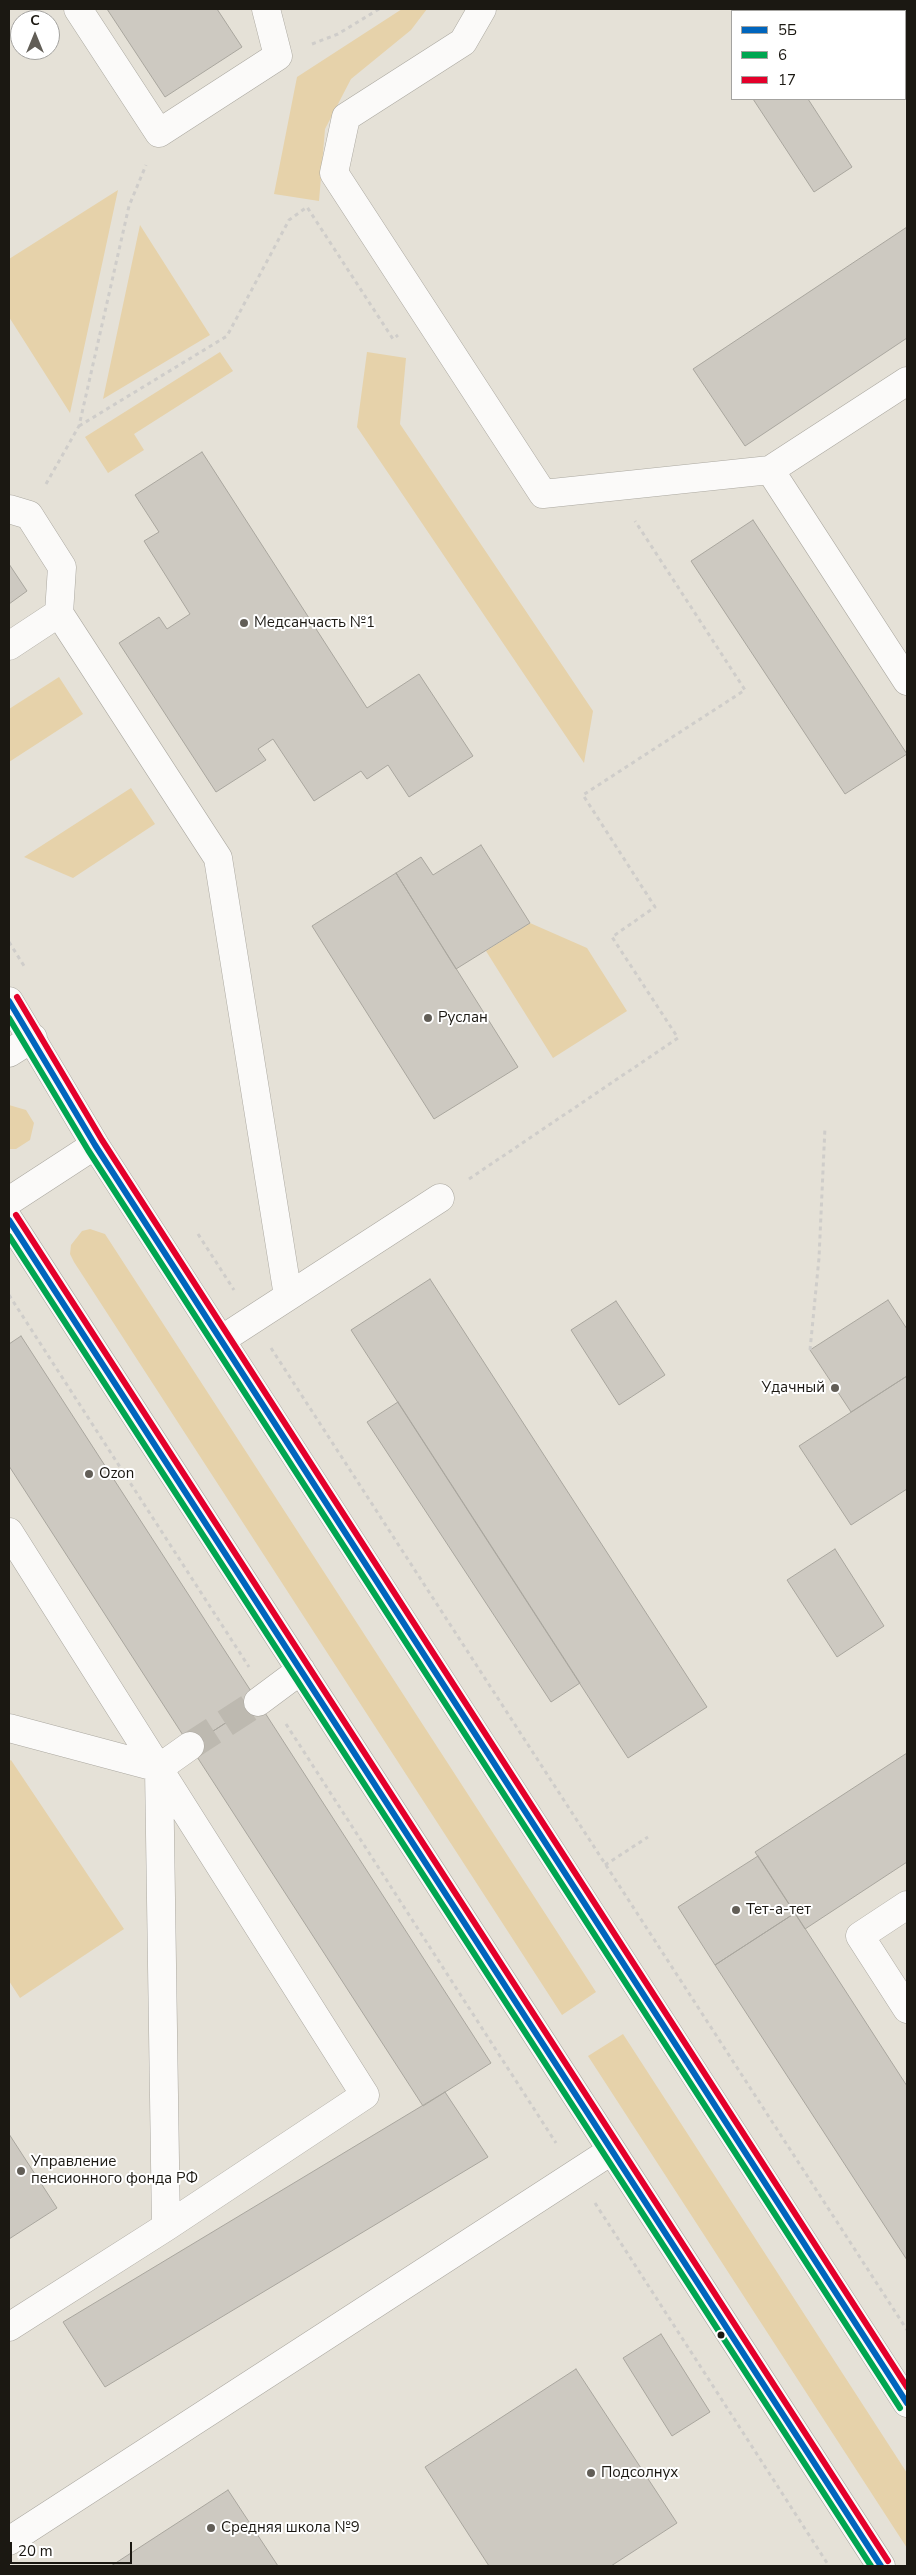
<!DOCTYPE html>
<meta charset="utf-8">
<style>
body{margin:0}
#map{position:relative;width:916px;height:2575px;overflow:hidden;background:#e5e1d7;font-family:"Nunito Sans",sans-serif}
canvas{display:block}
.frame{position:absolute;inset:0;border:10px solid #1b1812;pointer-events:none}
.legend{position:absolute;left:731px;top:10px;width:175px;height:90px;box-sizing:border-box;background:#fff;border:1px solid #a4a3a0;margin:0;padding:6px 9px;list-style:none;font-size:15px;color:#1b1812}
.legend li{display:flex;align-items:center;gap:10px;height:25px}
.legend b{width:25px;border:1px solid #a4a3a0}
.north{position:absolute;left:10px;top:10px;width:50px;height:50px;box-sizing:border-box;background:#fff;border:1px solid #a4a3a0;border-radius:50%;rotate:0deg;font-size:14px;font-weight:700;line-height:20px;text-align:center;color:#1b1812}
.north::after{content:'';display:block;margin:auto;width:18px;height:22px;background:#625e57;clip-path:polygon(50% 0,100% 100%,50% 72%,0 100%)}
.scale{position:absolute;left:10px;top:2542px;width:122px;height:22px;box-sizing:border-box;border:2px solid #1b1812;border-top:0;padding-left:6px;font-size:15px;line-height:18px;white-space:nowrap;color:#1b1812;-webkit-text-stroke:4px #fff;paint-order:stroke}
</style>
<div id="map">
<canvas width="916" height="2575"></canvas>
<div class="frame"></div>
<ul class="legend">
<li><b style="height:6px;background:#0065bd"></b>5Б</li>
<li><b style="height:6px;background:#00a651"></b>6</li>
<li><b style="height:6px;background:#e4002b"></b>17</li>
</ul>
<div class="north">С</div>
<div class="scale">20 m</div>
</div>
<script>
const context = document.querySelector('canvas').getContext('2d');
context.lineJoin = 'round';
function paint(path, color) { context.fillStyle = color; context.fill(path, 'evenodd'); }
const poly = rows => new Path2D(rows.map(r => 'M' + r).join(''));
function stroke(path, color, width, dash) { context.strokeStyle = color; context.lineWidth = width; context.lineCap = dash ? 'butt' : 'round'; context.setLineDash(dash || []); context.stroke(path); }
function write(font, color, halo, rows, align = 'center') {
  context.font = font + ' "Nunito Sans",sans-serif'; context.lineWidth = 4; context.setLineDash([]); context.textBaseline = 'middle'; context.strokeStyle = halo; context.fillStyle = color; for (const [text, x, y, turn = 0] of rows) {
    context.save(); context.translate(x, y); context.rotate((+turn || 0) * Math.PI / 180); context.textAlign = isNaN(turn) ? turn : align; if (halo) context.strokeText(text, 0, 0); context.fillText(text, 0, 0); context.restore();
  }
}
const green = poly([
 [402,9,427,9,411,30,351,79,325,129,319,201,274,194,297,77],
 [118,190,70,413,9,317,9,259],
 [140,225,210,335,103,399],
 [220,352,233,371,134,434,144,450,108,473,85,437],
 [367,352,406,358,400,424,593,711,584,763,357,427],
 [59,677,83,714,9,762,9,709],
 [131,788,155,824,73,878,24,857],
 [530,923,587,948,627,1011,553,1058,486,951],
 [9,1105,26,1110,34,1123,30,1140,16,1149,9,1149],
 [90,1229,105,1234,596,1992,562,2015,74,1262,70,1254,71,1245,82,1231],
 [11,1760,124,1929,20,1998,9,1981,9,1761],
 [623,2034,907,2473,907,2548,588,2056]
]);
const building = poly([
 [107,9,217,9,242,47,165,97,107,9],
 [753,99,808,99,852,167,814,192,753,99],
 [907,227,907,338,745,446,693,369,907,227],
 [202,452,367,708,419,674,473,756,409,797,388,765,367,779,361,771,314,801,273,739,258,749,266,760,216,792,119,643,159,617,167,629,190,614,144,541,159,532,135,495,202,452],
 [753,520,907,754,845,794,691,561,753,520],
 [9,564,27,591,9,604,9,564],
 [481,845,530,923,456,969,396,873,421,857,433,875,481,845],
 [396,873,518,1067,434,1119,312,926,396,873],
 [430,1279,707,1707,628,1758,351,1330,430,1279],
 [888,1300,907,1329,907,1376,851,1412,810,1350,888,1300],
 [616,1301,665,1375,619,1405,571,1330,616,1301],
 [21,1336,258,1702,190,1746,9,1466,9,1344,21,1336],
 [907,1376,907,1489,851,1525,799,1446,907,1376],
 [398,1402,580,1683,551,1702,367,1422,398,1402],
 [835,1549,884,1626,837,1657,787,1580,835,1549],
 [258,1702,491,2063,423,2106,190,1746,258,1702],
 [907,1753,907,1862,805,1929,755,1852,907,1753],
 [758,1856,795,1913,715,1965,678,1907,758,1856],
 [795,1913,907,2086,907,2260,715,1965,795,1913],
 [445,2092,488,2157,105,2387,63,2322,445,2092],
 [9,2134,57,2208,9,2239,9,2134],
 [661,2334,710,2412,672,2436,623,2358,661,2334],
 [576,2369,677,2523,611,2566,489,2566,425,2467,576,2369],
 [228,2490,278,2566,111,2566,228,2490]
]);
const minorTunnel = poly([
 [190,1746,258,1702]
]);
const path = poly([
 [312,44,338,34,379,9],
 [79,426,227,336,289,220,307,207,393,339,398,335],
 [46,484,79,426,129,206,146,165],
 [9,942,26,969],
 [469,1179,678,1038,612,937,655,907,583,795,745,690,635,521],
 [198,1234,234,1290],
 [9,1295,249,1667],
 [271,1348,907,2330],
 [810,1350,819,1258,825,1127],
 [286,1724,556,2143],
 [605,1865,648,1837],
 [595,2203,829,2566]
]);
const minor = poly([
 [78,9,159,133,278,56,266,9],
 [482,9,463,42,346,117,334,173,543,494,770,470,907,381],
 [770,470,907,681],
 [9,509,29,515,62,567,59,613,218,858,288,1296],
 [9,646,59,613],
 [9,1001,95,1145,907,2403],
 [9,1053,33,1038],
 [9,1201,95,1145],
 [9,1220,881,2566],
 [221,1340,440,1198],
 [9,1532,365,2095,166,2227,9,2327],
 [258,1702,301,1670],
 [9,1728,159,1768],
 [159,1768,166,2227],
 [159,1768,190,1746],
 [907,1905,860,1936,907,2009],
 [9,2541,611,2151]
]);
const bus1 = poly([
 [9,1001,95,1145,907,2403],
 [9,1220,881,2566]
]);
const bus2 = poly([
 [9,1018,88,1150,900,2408],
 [9,1236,871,2566]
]);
const bus3 = poly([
 [17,997,102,1140,907,2387],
 [16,1215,888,2561]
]);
const markers = [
 [244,623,5,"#625e57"],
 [428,1018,5,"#625e57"],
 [835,1388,5,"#625e57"],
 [89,1474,5,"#625e57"],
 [736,1910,5,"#625e57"],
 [21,2171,5,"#625e57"],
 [721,2335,4.5,"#1b1812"],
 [591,2473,5,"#625e57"],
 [211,2528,5,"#625e57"]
];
const poiNames = [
 ["Медсанчасть №1",254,623],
 ["Руслан",438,1018],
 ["Удачный",825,1388,"right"],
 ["Ozon",99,1474],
 ["Тет-а-тет",746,1910],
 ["Управление",31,2162],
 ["пенсионного фонда РФ",31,2179],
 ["Подсолнух",601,2473],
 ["Средняя школа №9",221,2528]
];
paint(green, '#e6d2aa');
paint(building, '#cdc9c1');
stroke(building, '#a9a69e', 1);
stroke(minorTunnel, '#bdb9b0', 28, [28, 14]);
stroke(minor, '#aba8a0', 29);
stroke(path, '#cfcdca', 3, [4, 4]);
stroke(minor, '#fbfaf9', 28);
stroke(bus1, '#0065bd', 6);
stroke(bus2, '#00a651', 6);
stroke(bus3, '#e4002b', 6);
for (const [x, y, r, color] of markers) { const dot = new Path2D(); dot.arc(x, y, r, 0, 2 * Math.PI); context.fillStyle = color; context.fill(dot); stroke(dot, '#fff', 2); }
write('15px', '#1b1812', '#fff', poiNames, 'left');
</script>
